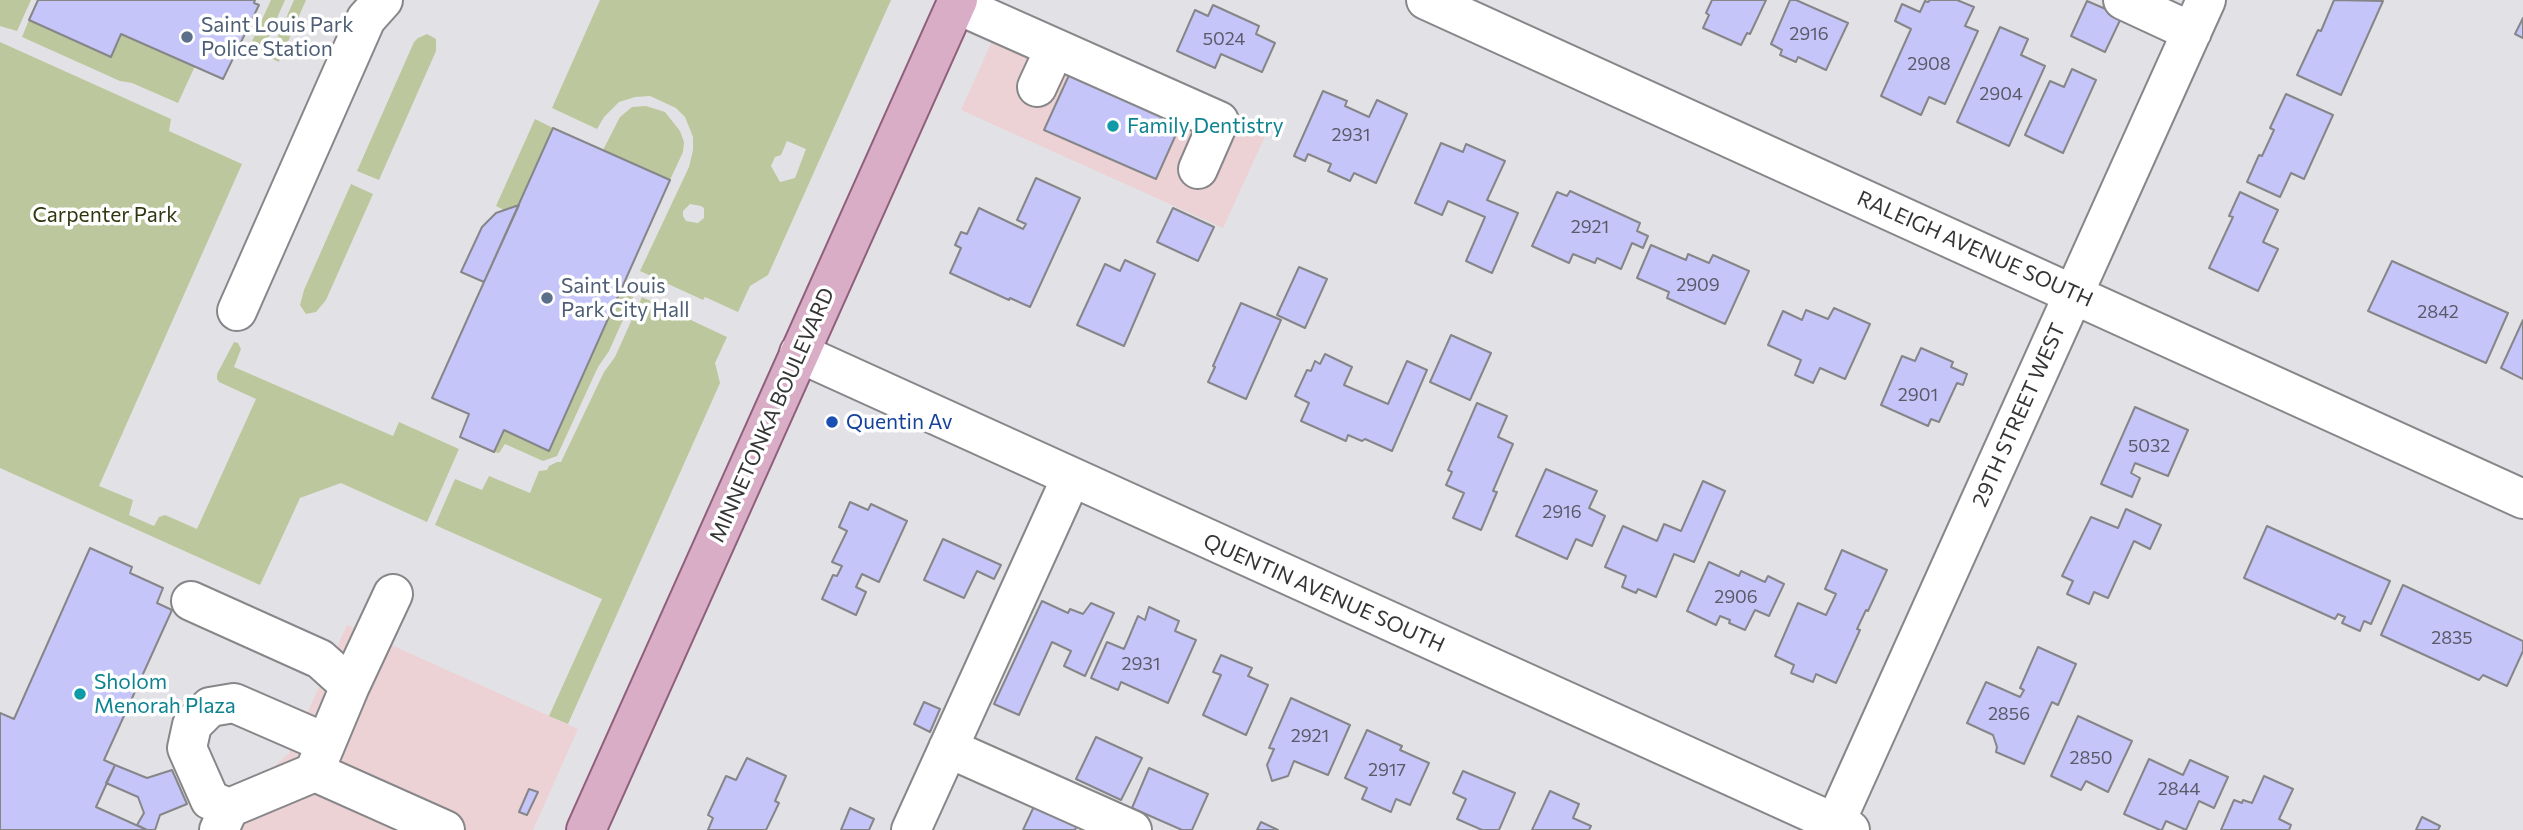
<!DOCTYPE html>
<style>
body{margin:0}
canvas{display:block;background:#e2e2e6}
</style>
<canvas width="2523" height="830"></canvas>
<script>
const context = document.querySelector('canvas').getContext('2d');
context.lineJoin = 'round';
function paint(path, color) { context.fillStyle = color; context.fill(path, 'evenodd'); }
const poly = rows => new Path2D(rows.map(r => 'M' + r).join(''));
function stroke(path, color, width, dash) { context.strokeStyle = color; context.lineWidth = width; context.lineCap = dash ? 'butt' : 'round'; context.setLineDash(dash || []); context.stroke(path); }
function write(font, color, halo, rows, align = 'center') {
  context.font = font + ' Commissioner,sans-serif'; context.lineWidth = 7; context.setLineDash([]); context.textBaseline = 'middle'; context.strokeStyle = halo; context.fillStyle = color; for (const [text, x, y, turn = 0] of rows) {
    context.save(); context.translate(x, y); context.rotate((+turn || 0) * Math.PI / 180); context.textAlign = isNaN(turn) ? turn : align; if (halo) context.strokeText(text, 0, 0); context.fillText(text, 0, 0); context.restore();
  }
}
const commercial = poly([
 [1005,12,1268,130,1223,228,961,110],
 [347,625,578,729,533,830,222,830,234,804,289,753]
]);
const green = poly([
 [0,0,31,0,17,31,0,26],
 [271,0,285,0,265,45,282,53,279,62,249,48],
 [294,0,306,0,286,46,276,41],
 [600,0,891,0,768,275,750,286,738,312,705,297,703,300,640,271,689,167,693,150,693,137,685,117,676,108,650,96,635,97,619,102,604,117,597,129,552,108],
 [787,141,806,149,795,178,780,182,771,166,775,157,781,155],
 [690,204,701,206,704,208,704,218,698,223,686,221,683,216,683,211],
 [29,20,111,57,121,34,195,66,178,103,132,83,120,81,22,37],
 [427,34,436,39,436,51,379,180,357,171,414,42,418,38],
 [0,42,171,119,169,131,242,164,99,486,133,500,129,515,154,526,159,517,165,515,197,529,256,399,219,382,217,379,217,374,234,342,238,343,241,349,234,367,393,436,399,422,459,449,427,522,341,483,300,498,260,585,0,468],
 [646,106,665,112,680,131,684,142,683,152,670,180,603,150,620,117,632,107],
 [535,119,553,128,519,205,504,210,496,206],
 [351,184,373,194,326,300,316,312,306,314,300,305,304,290],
 [622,287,635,293,609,351,598,367,557,456,543,461,505,444,499,453,494,452,504,430,549,450],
 [642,297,727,337,715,363,720,383,568,724,549,716,602,599,435,525,455,479,482,490,489,476,530,493,539,471,547,470,549,466,557,462,561,462,604,372,615,357]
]);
const building = poly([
 [38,0,255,0,254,3,259,5,223,79,121,34,111,57,29,20,38,0],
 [1712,0,1766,0,1750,34,1747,33,1741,45,1703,28,1709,15,1706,13,1712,0],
 [1790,0,1796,0,1848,23,1826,70,1798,57,1796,62,1780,55,1782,50,1771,44,1790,0],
 [1930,0,1957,0,1974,7,1965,26,1978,31,1945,104,1929,97,1921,115,1881,96,1911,29,1895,21,1902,4,1920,12,1925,1,1928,2,1930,0],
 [2334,0,2383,1,2341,95,2297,75,2318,30,2321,31,2334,0],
 [2087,1,2122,16,2105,52,2071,36,2087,1],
 [1213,5,1259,26,1256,34,1275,43,1262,72,1221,54,1215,68,1177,51,1195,10,1208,16,1213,5],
 [2523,18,2523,38,2515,34,2523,18],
 [2000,27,2028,39,2021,55,2045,66,2009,146,1957,122,2000,27],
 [2072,69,2096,80,2063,153,2025,135,2050,81,2064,87,2072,69],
 [1070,73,1182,121,1156,179,1044,130,1070,73],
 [1323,91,1347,101,1345,106,1369,117,1377,100,1407,114,1376,183,1354,173,1350,181,1328,171,1331,164,1308,154,1305,161,1294,156,1323,91],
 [2286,94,2333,115,2304,179,2291,173,2280,197,2247,182,2259,155,2262,156,2274,130,2270,128,2286,94],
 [553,128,670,180,549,451,504,430,494,452,460,437,469,414,432,398,553,128],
 [1441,143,1463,152,1466,144,1505,161,1487,200,1518,213,1492,273,1466,261,1485,217,1448,201,1442,215,1415,203,1441,143],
 [1036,178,1080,198,1030,307,1010,298,1009,300,950,273,961,248,955,245,961,232,967,234,979,208,1023,229,1026,224,1017,220,1036,178],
 [1570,191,1640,223,1637,231,1648,236,1643,248,1632,243,1621,269,1597,258,1595,263,1573,254,1569,263,1532,246,1557,192,1567,196,1570,191],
 [2240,192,2278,210,2263,242,2278,249,2258,291,2209,268,2233,217,2229,216,2240,192],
 [519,205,484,282,461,272,482,227,496,213,519,205],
 [1173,208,1214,227,1198,261,1157,242,1173,208],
 [1651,245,1686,260,1688,254,1709,263,1713,255,1749,271,1725,324,1667,298,1669,292,1637,278,1651,245],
 [1125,260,1155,274,1124,346,1077,325,1105,264,1120,271,1125,260],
 [2392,261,2508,313,2486,363,2368,311,2392,261],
 [1299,267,1327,279,1305,328,1277,315,1299,267],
 [1241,303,1281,320,1246,399,1208,382,1215,367,1213,366,1241,303],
 [1834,308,1870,324,1845,379,1820,368,1813,383,1795,375,1801,360,1768,345,1783,311,1802,320,1806,310,1828,319,1834,308],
 [2523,320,2523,379,2501,368,2523,320],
 [1451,335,1491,353,1470,400,1430,382,1451,335],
 [1921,348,1953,362,1951,367,1967,374,1963,385,1957,383,1939,422,1931,419,1928,426,1881,405,1902,356,1915,361,1921,348],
 [1325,354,1352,367,1344,385,1388,404,1407,361,1427,370,1392,451,1365,439,1362,441,1348,435,1346,441,1301,421,1309,403,1295,396,1307,370,1311,371,1315,361,1320,364,1325,354],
 [1477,403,1507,416,1498,437,1513,444,1493,491,1497,492,1481,530,1453,518,1464,493,1446,485,1452,472,1448,470,1477,403],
 [2135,407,2188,430,2168,476,2135,463,2131,473,2140,478,2132,497,2101,484,2135,407],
 [1546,469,1597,491,1589,508,1605,516,1592,546,1576,539,1567,559,1516,536,1546,469],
 [1703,481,1725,491,1694,562,1674,554,1656,597,1638,589,1636,593,1622,587,1626,576,1605,567,1623,526,1657,541,1664,524,1681,531,1703,481],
 [850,502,868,510,871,504,907,521,879,582,862,574,856,587,866,592,856,615,822,599,833,575,837,576,842,566,832,562,847,531,839,527,850,502],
 [2126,509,2161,525,2150,549,2134,541,2108,598,2094,592,2089,604,2067,594,2073,581,2062,576,2091,517,2118,528,2126,509],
 [2267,526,2390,581,2371,624,2364,621,2360,631,2342,623,2345,617,2338,614,2335,619,2244,578,2267,526],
 [943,539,1001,565,994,579,977,571,964,598,924,580,943,539],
 [90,548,132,567,130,573,163,588,157,603,172,610,104,760,115,765,96,807,147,830,0,830,0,713,14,719,90,548],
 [1842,550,1887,570,1868,611,1866,610,1857,629,1860,630,1836,683,1816,674,1813,682,1791,673,1794,665,1775,656,1798,603,1826,615,1836,594,1825,589,1842,550],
 [1709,562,1739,576,1741,571,1765,582,1768,576,1784,584,1769,616,1755,610,1745,630,1729,623,1730,620,1720,616,1716,625,1687,611,1709,562],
 [2403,585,2523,641,2523,651,2507,686,2483,675,2479,680,2381,635,2403,585],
 [1042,601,1068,613,1070,609,1083,614,1091,603,1114,613,1085,676,1064,666,1071,651,1052,642,1019,715,994,704,1042,601],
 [1149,607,1179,621,1175,631,1196,640,1168,703,1121,682,1118,690,1091,678,1107,642,1124,649,1138,616,1145,620,1149,607],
 [2038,647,2076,664,2058,705,2052,702,2024,764,1996,752,1997,747,1993,735,1967,723,1986,682,2020,697,2024,690,2020,688,2038,647],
 [1221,655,1252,668,1248,676,1268,685,1246,735,1203,715,1221,675,1213,672,1221,655],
 [1291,698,1350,725,1328,775,1294,761,1288,776,1272,781,1267,765,1274,749,1269,748,1291,698],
 [924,702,940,709,930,732,914,724,924,702],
 [2078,716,2132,741,2108,792,2086,781,2081,790,2051,776,2078,716],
 [1367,730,1402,746,1400,750,1429,763,1410,805,1396,799,1391,812,1362,799,1367,788,1345,778,1367,730],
 [1096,737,1142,758,1121,800,1076,779,1096,737],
 [747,758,786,776,775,801,779,803,766,830,708,830,713,818,708,815,726,776,736,780,747,758],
 [2149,759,2183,775,2190,760,2228,777,2214,808,2199,801,2186,830,2166,821,2162,830,2160,830,2124,814,2149,759],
 [115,765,147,778,172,770,187,804,160,815,155,830,147,830,137,825,144,813,138,797,106,783,115,765],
 [1149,768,1208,794,1192,830,1182,830,1132,808,1149,768],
 [1463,771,1515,793,1499,830,1482,830,1457,819,1466,799,1453,793,1463,771],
 [2264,776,2293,789,2279,819,2291,825,2289,830,2221,830,2234,800,2242,803,2243,800,2252,803,2264,776],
 [529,789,538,792,527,815,519,812,529,789],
 [1550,791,1579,804,1573,818,1591,826,1589,830,1532,830,1550,791],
 [1037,800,1079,821,1075,830,1023,830,1037,800],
 [850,808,874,819,869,830,841,830,850,808],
 [2422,817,2440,826,2438,830,2416,830,2422,817],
 [1261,822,1278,830,1257,830,1261,822]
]);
const minor = poly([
 [1426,0,2523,499],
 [2123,0,2192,32],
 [956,4,1219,121,1198,169],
 [1037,87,1055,48],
 [237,311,366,19,383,0],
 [799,353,1850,830],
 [191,601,320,659,350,686],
 [948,748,1132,830],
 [317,765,350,686,393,594],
 [229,808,210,800,187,748,192,725,210,707,234,703,326,743],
 [219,830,229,808,315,772,445,830],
 [911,830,1071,478],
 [1832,830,2206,0]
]);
const major = poly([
 [586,830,958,0]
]);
const markers = [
 [187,37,7,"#5c6f8a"],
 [1113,126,7,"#0f9aa8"],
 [547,298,7,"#5c6f8a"],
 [832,422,7,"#1a4fb4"],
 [80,694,7,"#0f9aa8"]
];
const numberNames = [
 ["2916",1809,34],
 ["5024",1224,39],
 ["2908",1929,64],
 ["2904",2001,94],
 ["2931",1351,135],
 ["2921",1590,227],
 ["2909",1698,285],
 ["2842",2438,312],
 ["2901",1918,395],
 ["5032",2149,446],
 ["2916",1562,512],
 ["2906",1736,597],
 ["2835",2452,638],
 ["2931",1141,664],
 ["2856",2009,714],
 ["2921",1310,736],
 ["2850",2091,758],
 ["2917",1387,770],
 ["2844",2179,789]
];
const serviceNames = [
 ["Saint Louis Park",201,25],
 ["Police Station",201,49],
 ["Saint Louis",561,286],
 ["Park City Hall",561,310]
];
const cultureNames = [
 ["Family Dentistry",1127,126],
 ["Sholom",94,682],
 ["Menorah Plaza",94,706]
];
const parkNames = [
 ["Carpenter Park",105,215]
];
const streetNames = [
 ["RALEIGH AVENUE SOUTH",1975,249,24],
 ["MINNETONKA BOULEVARD",772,415,-66],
 ["29TH STREET WEST",2019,415,-66],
 ["QUENTIN AVENUE SOUTH",1324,593,24]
];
const transitNames = [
 ["Quentin Av",846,422]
];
paint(commercial, '#ecd1d5');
paint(green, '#bcc79d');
paint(building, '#c5c5f9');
stroke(building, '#868689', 2);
stroke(minor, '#87878a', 42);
stroke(major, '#8f5f7b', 42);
stroke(minor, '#fff', 38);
stroke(major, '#d9adc6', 38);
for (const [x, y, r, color] of markers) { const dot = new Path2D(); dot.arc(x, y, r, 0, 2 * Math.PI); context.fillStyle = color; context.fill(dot); stroke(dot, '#fff', 2.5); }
write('18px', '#595967', null, numberNames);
write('21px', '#4e5e75', '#fff', serviceNames, 'left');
write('21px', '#0d838f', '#fff', cultureNames, 'left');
write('21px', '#2f370f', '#fff', parkNames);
write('21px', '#353536', '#fff', streetNames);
write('21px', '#164399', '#fff', transitNames, 'left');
</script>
